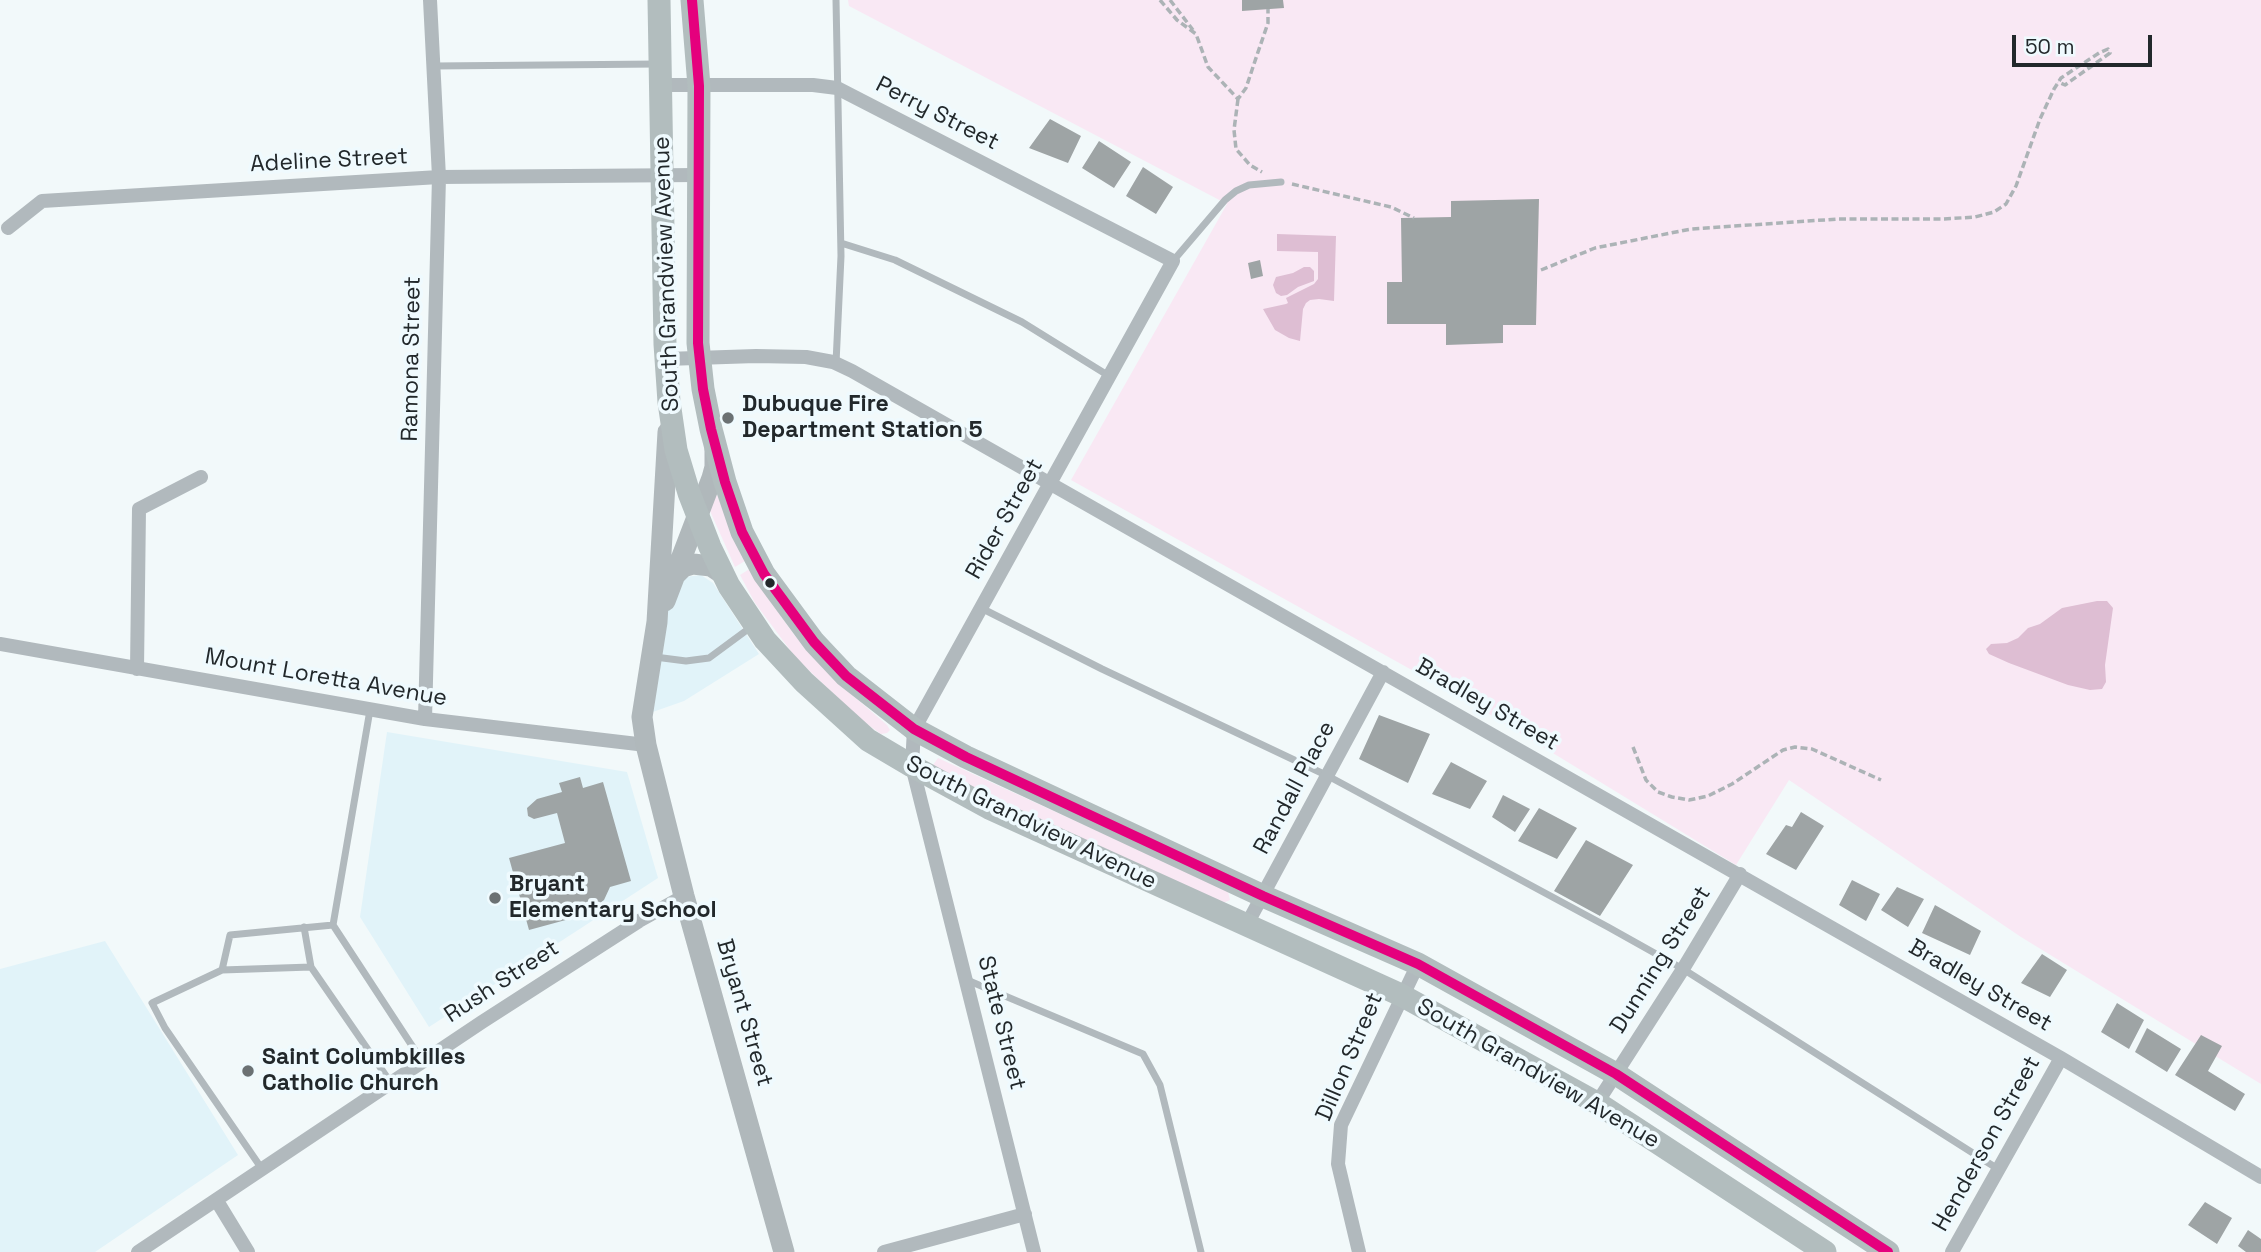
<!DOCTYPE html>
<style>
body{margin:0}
#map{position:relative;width:2261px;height:1252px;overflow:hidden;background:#f2f9fa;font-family:"Space Grotesk",sans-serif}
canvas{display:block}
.scale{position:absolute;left:2012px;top:35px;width:140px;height:32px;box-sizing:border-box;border:4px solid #22282b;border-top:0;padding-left:9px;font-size:21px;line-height:24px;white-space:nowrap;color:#22282b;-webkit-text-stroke:5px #effafe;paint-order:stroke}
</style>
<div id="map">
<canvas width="2261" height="1252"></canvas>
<div class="scale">50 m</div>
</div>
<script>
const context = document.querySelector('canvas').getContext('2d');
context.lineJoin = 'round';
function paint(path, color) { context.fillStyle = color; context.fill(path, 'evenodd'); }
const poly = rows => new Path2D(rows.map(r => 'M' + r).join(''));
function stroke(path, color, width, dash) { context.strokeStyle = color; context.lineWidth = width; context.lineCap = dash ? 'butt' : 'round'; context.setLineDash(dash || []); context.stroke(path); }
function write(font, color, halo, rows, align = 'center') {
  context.font = font + ' "Space Grotesk",sans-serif'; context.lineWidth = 7; context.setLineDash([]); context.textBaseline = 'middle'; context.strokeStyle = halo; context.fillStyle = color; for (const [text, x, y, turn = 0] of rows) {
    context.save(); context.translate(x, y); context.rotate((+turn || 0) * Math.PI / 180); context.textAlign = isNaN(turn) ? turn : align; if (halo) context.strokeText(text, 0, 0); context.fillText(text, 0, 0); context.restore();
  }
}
const built = poly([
 [701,575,713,583,759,654,684,701,647,714,662,625,675,589,685,577],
 [387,732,627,772,658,878,429,1027,360,917],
 [105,941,238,1155,95,1252,0,1252,0,969]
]);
const green = poly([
 [848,0,2261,0,2261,1084,2021,937,1789,780,1736,865,1471,703,1071,480,1227,204,849,6],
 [715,490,745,561,735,567,710,511],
 [751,568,761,588,795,636,843,687,887,725,890,730,887,733,881,734,860,719,796,658,755,603,740,575],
 [938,758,1224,889,1228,892,1230,900,1223,903,949,777,933,765]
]);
const water = poly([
 [1277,234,1336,236,1334,301,1319,299,1310,300,1306,303,1303,309,1300,341,1289,338,1275,330,1263,309,1286,304,1288,303,1286,298,1314,284,1318,279,1318,252,1277,251],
 [1304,267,1310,267,1314,271,1314,281,1298,287,1287,295,1281,296,1276,293,1273,285,1276,277,1293,273],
 [2097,601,2107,601,2113,608,2105,665,2106,682,2102,689,2090,690,2068,685,2009,663,1989,654,1986,649,1991,644,2007,643,2018,638,2028,628,2040,624,2062,608]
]);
const building = poly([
 [1242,0,1283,0,1284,8,1242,11],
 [1050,119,1081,136,1068,163,1029,148],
 [1099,141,1131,162,1114,188,1082,168],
 [1143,167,1173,187,1156,214,1126,196],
 [1539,199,1536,325,1503,325,1503,343,1446,345,1446,324,1387,324,1387,282,1402,282,1401,218,1451,217,1451,201],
 [1260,260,1263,276,1251,279,1248,263],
 [1379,715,1430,734,1408,783,1359,759],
 [1451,762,1487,781,1470,809,1432,794],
 [580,777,583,788,603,782,631,881,610,887,604,900,596,906,583,909,584,915,529,930,509,858,565,843,557,813,534,819,528,816,527,808,537,799,562,792,559,783],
 [1503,795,1530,809,1515,832,1492,817],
 [1539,808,1577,828,1557,859,1518,841],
 [1801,812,1824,826,1796,870,1766,854,1786,825,1792,827],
 [1586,840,1633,865,1600,916,1554,891],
 [1852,880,1880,894,1866,921,1839,905],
 [1897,887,1924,899,1908,927,1881,910],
 [1935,905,1981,931,1970,955,1922,933],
 [2042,954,2067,970,2050,997,2021,983],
 [2117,1003,2144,1020,2129,1049,2101,1032],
 [2147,1028,2181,1049,2167,1072,2135,1052],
 [2201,1035,2222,1046,2208,1071,2245,1094,2235,1111,2175,1075],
 [2205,1202,2232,1218,2217,1244,2188,1225],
 [2248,1230,2261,1239,2261,1252,2246,1252,2238,1246]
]);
const path = poly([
 [1160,0,1177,20,1196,34,1208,67,1238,99,1246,88,1257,55,1268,23,1268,9],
 [1170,0,1193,30],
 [1238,99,1234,130,1236,149,1250,165,1262,172],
 [1292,184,1391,207,1414,218],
 [1541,270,1595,248,1691,229,1838,219,1944,219,1975,217,1994,212,2006,204,2016,186,2040,119,2054,89,2061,78,2099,53,2108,49,2110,53,2065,85,2058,82],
 [1633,747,1646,780,1658,792,1672,797,1689,800,1708,796,1732,784,1783,750,1795,747,1812,749,1881,780]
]);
const lane = poly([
 [434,66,658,64],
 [841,243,895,260,1022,322,1109,376],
 [1173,261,1225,200,1236,191,1249,185,1281,182],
 [836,363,841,256,836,0],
 [981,608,1102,669,1328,776,1608,927,1683,969,1998,1169],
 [655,657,686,661,709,658,751,627],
 [370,710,333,925,422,1061],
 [304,927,311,967],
 [222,970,230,935,333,925],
 [967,980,1143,1054,1160,1085,1201,1252],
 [262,1169,165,1028,152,1003,222,970,311,967,391,1083]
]);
const street = poly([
 [662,85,813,85,837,88,1173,261,914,729,912,766,1034,1252],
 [8,228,42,201,439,177,698,175],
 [666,359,756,356,806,357,833,362,852,371,2061,1058,2261,1177],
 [0,644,425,719,646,745],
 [137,669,139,509,201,477],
 [425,719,439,177,430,0],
 [1246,926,1383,672],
 [1597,1103,1683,969,1740,874],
 [217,1201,248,1252],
 [138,1252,482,1022,639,921,684,896],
 [884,1252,1025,1214],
 [1359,1252,1338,1164,1341,1125,1418,964],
 [1952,1252,2061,1058]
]);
const secondary = poly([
 [668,432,657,622,642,717,646,745,684,896,784,1252],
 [675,575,683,567,693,564,711,566,723,574],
 [665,601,712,478,715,467,715,449]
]);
const primary = poly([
 [659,0,665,344,669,402,676,450,689,493,710,547,729,586,765,640,804,682,868,740,912,766,989,808,1401,995,1597,1103,1825,1252],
 [692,0,699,86,698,343,703,389,711,429,725,482,742,532,764,574,814,642,846,676,914,729,966,757,1263,896,1418,964,1616,1074,1888,1252]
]);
const bus1 = poly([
 [692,0,699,86,698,343,703,389,711,429,725,482,742,532,764,574,814,642,846,676,914,729,966,757,1263,896,1418,964,1616,1074,1888,1252]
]);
const markers = [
 [728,418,7,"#6b7173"],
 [770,583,6,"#22282b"],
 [495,898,7,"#6b7173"],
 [248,1071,7,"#6b7173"]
];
const streetNames = [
 ["Perry Street",937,114,27],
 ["Adeline Street",329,161,-3],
 ["South Grandview Avenue",667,274,-92],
 ["Ramona Street",412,359,-89],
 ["Rider Street",1005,519,-61],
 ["Mount Loretta Avenue",326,678,10],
 ["Bradley Street",1487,705,30],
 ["Randall Place",1295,788,-62],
 ["South Grandview Avenue",1031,823,26],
 ["Dunning Street",1661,960,-58],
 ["Rush Street",502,982,-33],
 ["Bradley Street",1980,986,30],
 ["Bryant Street",744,1013,74],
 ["State Street",1001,1023,76],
 ["Dillon Street",1350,1057,-67],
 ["South Grandview Avenue",1538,1074,30],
 ["Henderson Street",1987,1144,-61]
];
const poiNames = [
 ["Dubuque Fire",742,405],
 ["Department Station 5",742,431],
 ["Bryant",509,885],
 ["Elementary School",509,911],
 ["Saint Columbkilles",262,1058],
 ["Catholic Church",262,1084]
];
paint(built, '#e1f3f9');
paint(green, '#f9e8f4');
paint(water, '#debed3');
paint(building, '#9ea4a5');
stroke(path, '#acb3b6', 3.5, [7, 3.5]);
stroke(lane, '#b1b9bd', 7);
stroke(street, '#b1b9bd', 14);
stroke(secondary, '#b0b8bb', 21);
stroke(primary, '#b2bdbe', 23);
stroke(bus1, '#e5007d', 10);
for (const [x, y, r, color] of markers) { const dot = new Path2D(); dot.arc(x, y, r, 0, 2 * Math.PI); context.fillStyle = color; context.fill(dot); stroke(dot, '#effafe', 2.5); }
write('23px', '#22282b', '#effafe', streetNames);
write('bold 23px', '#22282b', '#effafe', poiNames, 'left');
</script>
